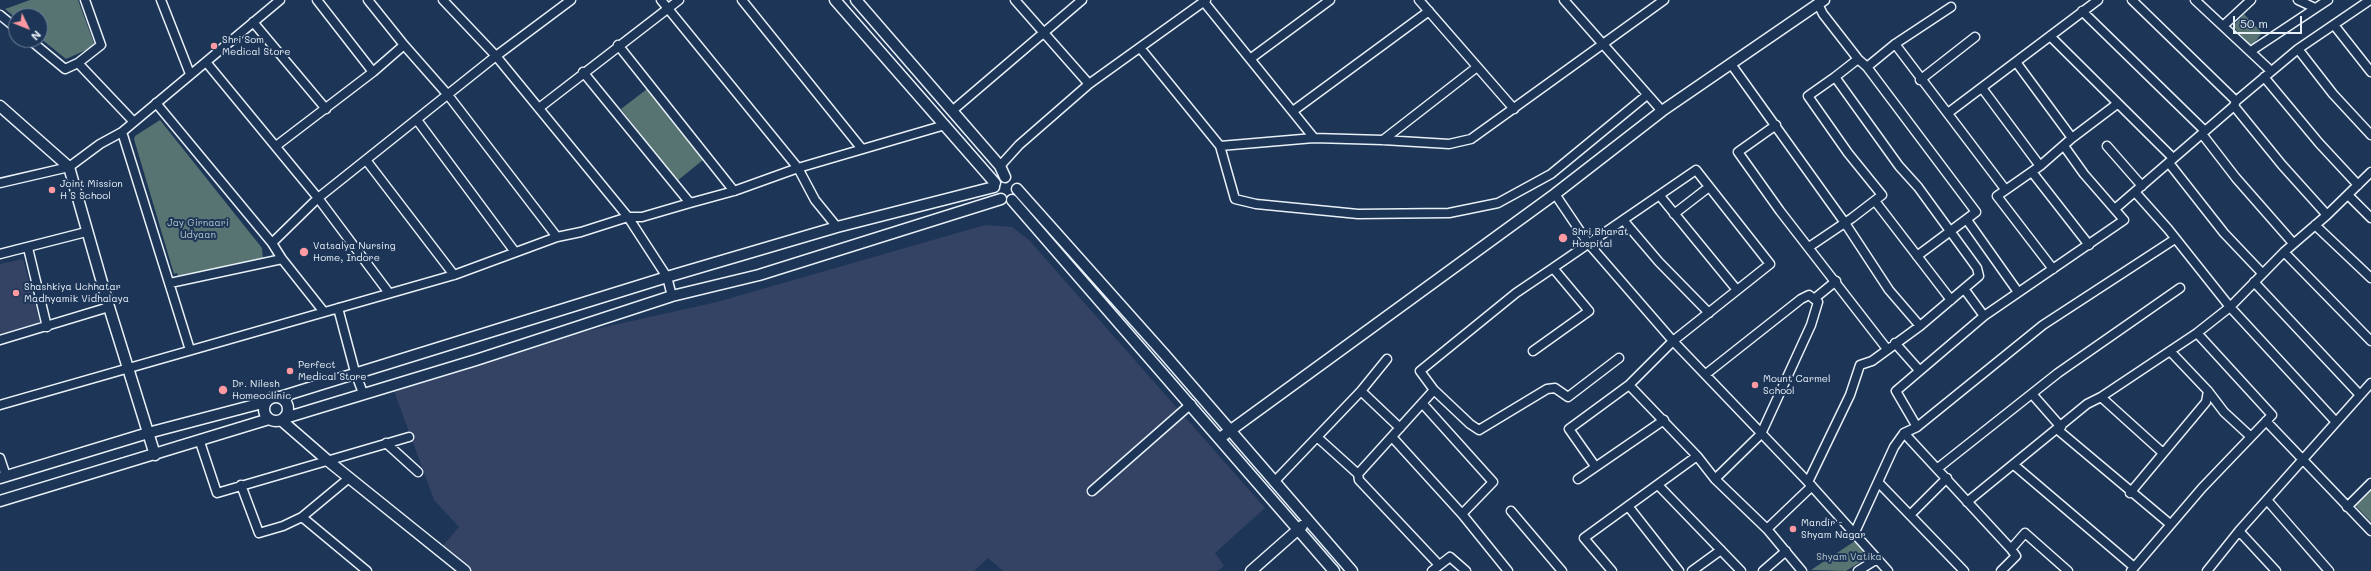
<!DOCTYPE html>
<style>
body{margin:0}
#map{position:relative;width:2371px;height:571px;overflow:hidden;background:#1d3557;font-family:Mali,sans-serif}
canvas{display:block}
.north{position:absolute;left:8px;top:8px;width:40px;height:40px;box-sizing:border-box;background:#1d3557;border:1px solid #6e8097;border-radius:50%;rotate:133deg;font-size:11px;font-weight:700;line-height:16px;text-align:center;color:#e8f1f8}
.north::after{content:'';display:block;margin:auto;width:14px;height:18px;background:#ff9aa2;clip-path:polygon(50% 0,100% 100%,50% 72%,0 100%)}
.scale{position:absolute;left:2233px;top:16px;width:69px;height:18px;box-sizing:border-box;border:2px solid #e8f1f8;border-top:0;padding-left:5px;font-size:12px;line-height:14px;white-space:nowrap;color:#e8f1f8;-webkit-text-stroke:3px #1d3557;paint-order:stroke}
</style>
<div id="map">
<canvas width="2371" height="571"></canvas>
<div class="north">N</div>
<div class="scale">50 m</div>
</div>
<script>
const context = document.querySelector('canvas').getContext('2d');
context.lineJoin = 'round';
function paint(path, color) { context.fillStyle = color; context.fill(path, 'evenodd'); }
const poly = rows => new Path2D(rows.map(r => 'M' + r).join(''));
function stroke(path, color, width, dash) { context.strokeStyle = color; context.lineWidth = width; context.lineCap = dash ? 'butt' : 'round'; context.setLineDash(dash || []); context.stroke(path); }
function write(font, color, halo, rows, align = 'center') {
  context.font = font + ' Mali,sans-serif'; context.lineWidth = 4; context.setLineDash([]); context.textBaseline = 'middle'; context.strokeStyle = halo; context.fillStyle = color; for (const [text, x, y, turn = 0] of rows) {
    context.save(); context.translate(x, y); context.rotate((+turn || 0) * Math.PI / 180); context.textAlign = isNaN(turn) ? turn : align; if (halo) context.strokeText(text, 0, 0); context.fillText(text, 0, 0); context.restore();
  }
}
const built = poly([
 [985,225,1012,227,1029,240,1265,508,1215,553,1224,566,1218,571,1003,571,988,558,974,571,468,571,440,549,459,527,434,500,394,391,408,382,551,339,717,302],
 [23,259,40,323,0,335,0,264]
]);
const green = poly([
 [30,0,78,0,95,46,66,59,40,38,40,16,16,16,16,18,5,9],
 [2244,14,2262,33,2251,47,2233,26],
 [647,89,703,160,677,181,621,109],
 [160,120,262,248,263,259,178,276,177,273,174,274,134,139,135,136],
 [2371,484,2371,522,2353,503],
 [1855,541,1868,557,1846,571,1811,570]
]);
const minor = poly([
 [161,0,190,74],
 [317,0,373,72],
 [368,0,404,45,448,95,557,237],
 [443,0,496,56,628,217,667,277,672,296],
 [661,0,798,168,815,200,837,227],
 [742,0,862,149],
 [1015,0,1089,84],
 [1419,0,1514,109],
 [1564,0,1662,111],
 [2132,0,2236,101],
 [2195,0,2271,71],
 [2298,0,2315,8],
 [1204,2,1314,138],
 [1818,4,1823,14,1858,59,1867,67,1976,212,1917,256],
 [2082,11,2205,131],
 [0,15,16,28],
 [253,22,326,109],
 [2334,25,2371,72],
 [2223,26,2251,0],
 [2050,36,2173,158],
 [30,40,65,69,78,63,101,45,85,0],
 [1895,44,2005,189],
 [618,45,734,191],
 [1141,49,1220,146,1235,199,1256,204,1358,214,1449,213,1498,203,1551,174,1647,95],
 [2298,49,2333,94,2371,135],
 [2251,51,2328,0],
 [1250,59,1330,0],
 [206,62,318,198,389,293],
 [2016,62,2072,138],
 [78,63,133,121],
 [1731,64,1845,223,1889,290,1920,326],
 [1867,67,1895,44,1951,7],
 [583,72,690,203],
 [2264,77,2319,143,2358,185],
 [1920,80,1975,37],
 [1982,88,2040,166],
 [156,103,272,243,282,259,324,312],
 [2234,106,2282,165,2327,215],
 [539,108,679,0],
 [952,111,1082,0],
 [1293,111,1429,11],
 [1948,113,2098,0],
 [417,120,515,252],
 [1776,125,1738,152,1780,211,1887,349],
 [122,132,190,350],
 [2202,134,2236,178,2293,243],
 [1383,140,1477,67],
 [276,146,373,72,404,45],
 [1220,146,1314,138,1383,140,1449,144,1471,139,1664,0],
 [2107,146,2142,186],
 [366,160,454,275],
 [2169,163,2224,233,2262,273],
 [1000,166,1019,145,1089,84,1206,0],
 [2032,172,2089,245],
 [0,183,69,167,100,144,122,132,280,0],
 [2135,192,2168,229,2230,307,2336,422],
 [1555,194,1588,243,1673,341,1808,482,1888,571],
 [2348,195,2371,218],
 [1660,196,1737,290],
 [1875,201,1951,300],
 [2116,208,2234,106,2236,101,2298,49,2370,0],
 [1674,214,1709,187],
 [1967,220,2018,292],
 [1624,221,1659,262,1709,313],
 [2315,225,2371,278],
 [272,243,318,198,496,56,571,0],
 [1809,247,1852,218,1882,195,1848,153,1808,96,1835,77],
 [28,248,47,327],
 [2284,252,2371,341],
 [0,254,86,232],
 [1553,268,1696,170,1770,264,1673,341,1629,385,1569,429,1595,466],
 [2053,269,1997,196,2040,166,2072,138,2117,104],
 [2254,282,2360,395],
 [170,283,282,259],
 [1965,290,1984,316],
 [1814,299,1836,281],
 [338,308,355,372,363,393],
 [0,340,109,307],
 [1895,343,1919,370],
 [2170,351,2208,391,2224,412,2250,436],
 [1706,374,1801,299,1809,295,1818,302,1811,325,1761,434,1715,479],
 [1629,385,1697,456,1715,479,1767,529,1802,571],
 [1434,390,1470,424,1479,430,1547,389,1555,388,1568,397,1619,358],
 [1361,391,1400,428],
 [2032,394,2061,427],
 [2101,397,2163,453],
 [1422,403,1493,482,1462,514],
 [0,405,454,275,557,237,581,232,628,217,642,217,690,203,734,191,798,168,945,125],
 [2266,421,2371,531],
 [1917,427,1896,391,1984,316,2124,220,2084,174,2064,146],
 [2058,430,2170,524],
 [1904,433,1917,427,2043,325,2175,239],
 [1317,437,1358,474,1359,480,1439,565],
 [1392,437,1462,514,1508,571],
 [200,442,217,493,409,437],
 [386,443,418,472],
 [0,458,6,476],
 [2014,465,2134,567],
 [1938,468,2058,373,2180,288],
 [1358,474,1434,390,1420,371,1516,293,1553,268,1589,311,1533,351],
 [1578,479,1664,420],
 [1274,482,1361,391,1387,359],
 [1808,482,1850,395,1860,365,1872,361,1920,326,1979,276,1977,268,1918,187,1899,166,1835,77,1858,59],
 [1878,482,1964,571],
 [241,485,259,533,283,526,302,517,349,478],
 [1658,485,1741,571],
 [1092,491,1191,404],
 [2130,493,2206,402,2208,391],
 [2267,500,2329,571],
 [1967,502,2087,404,2101,397,2197,333,2230,307,2284,252,2327,215,2371,172],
 [1628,506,1679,571],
 [2347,507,2371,483],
 [1511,511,1562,571],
 [1911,514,1947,478],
 [302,517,367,571],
 [1767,529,1812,486],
 [2239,531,2276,571],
 [1855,532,1894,447,1904,433,2011,549,2025,533,2068,571],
 [1432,571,1450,557,1466,571],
 [1612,571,1584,538,1697,456],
 [1692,571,1721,550],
 [1763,571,1786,551],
 [1858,571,1877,559],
 [2001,571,2016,556,2011,549],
 [2131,571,2202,488,2272,415,2197,333],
 [2207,571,2239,531,2371,383]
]);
const tertiary = poly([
 [835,0,995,183],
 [856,0,1000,166,1005,177],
 [0,106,69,167,109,307,155,455],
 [1017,189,1165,355,1352,571],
 [1012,200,1334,571],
 '264 409a12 12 0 1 1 24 0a12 12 0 1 1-24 0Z',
 [280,397,667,277,837,227,994,187],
 [285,418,476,360,672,296,759,275,1001,199],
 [281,420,327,460,465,571],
 [1220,438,1555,194,1662,111,1824,0],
 [0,478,148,433,266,402],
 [0,501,269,419],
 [1251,571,1302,526]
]);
const markers = [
 [214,46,4,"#ff9aa2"],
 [52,190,4,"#ff9aa2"],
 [1563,238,5,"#ff9aa2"],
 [304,252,5,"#ff9aa2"],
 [16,293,4,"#ff9aa2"],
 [290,371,4,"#ff9aa2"],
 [1755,385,4,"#ff9aa2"],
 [223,390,5,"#ff9aa2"],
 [1793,529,4,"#ff9aa2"]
];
const poiNames = [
 ["Shri Som",222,40],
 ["Medical Store",222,52],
 ["Joint Mission",60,184],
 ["H S School",60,196],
 ["Shri Bharat",1572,232],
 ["Hospital",1572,244],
 ["Vatsalya Nursing",313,246],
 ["Home, Indore",313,258],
 ["Shashkiya Uchhatar",24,287],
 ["Madhyamik Vidhalaya",24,299],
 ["Perfect",298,365],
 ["Medical Store",298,377],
 ["Mount Carmel",1763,379],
 ["School",1763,391],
 ["Dr. Nilesh",232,384],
 ["Homeoclinic",232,396],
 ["Mandir -",1801,523],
 ["Shyam Nagar",1801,535]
];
const parkNames = [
 ["Jay Girnaari",198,223],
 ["Udyaan",198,235],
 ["Shyam Vatika",1849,557]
];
paint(built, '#344364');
paint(green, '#577472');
stroke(minor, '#e8f1f8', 11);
stroke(tertiary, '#e8f1f8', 13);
stroke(minor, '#1d3557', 8);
stroke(tertiary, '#1d3557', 10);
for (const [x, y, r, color] of markers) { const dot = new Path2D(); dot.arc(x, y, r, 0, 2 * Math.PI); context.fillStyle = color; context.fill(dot); stroke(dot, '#1d3557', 1.5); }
write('10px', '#e8f1f8', '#1d3557', poiNames, 'left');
write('10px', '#b5c5c9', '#1d3557', parkNames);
</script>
